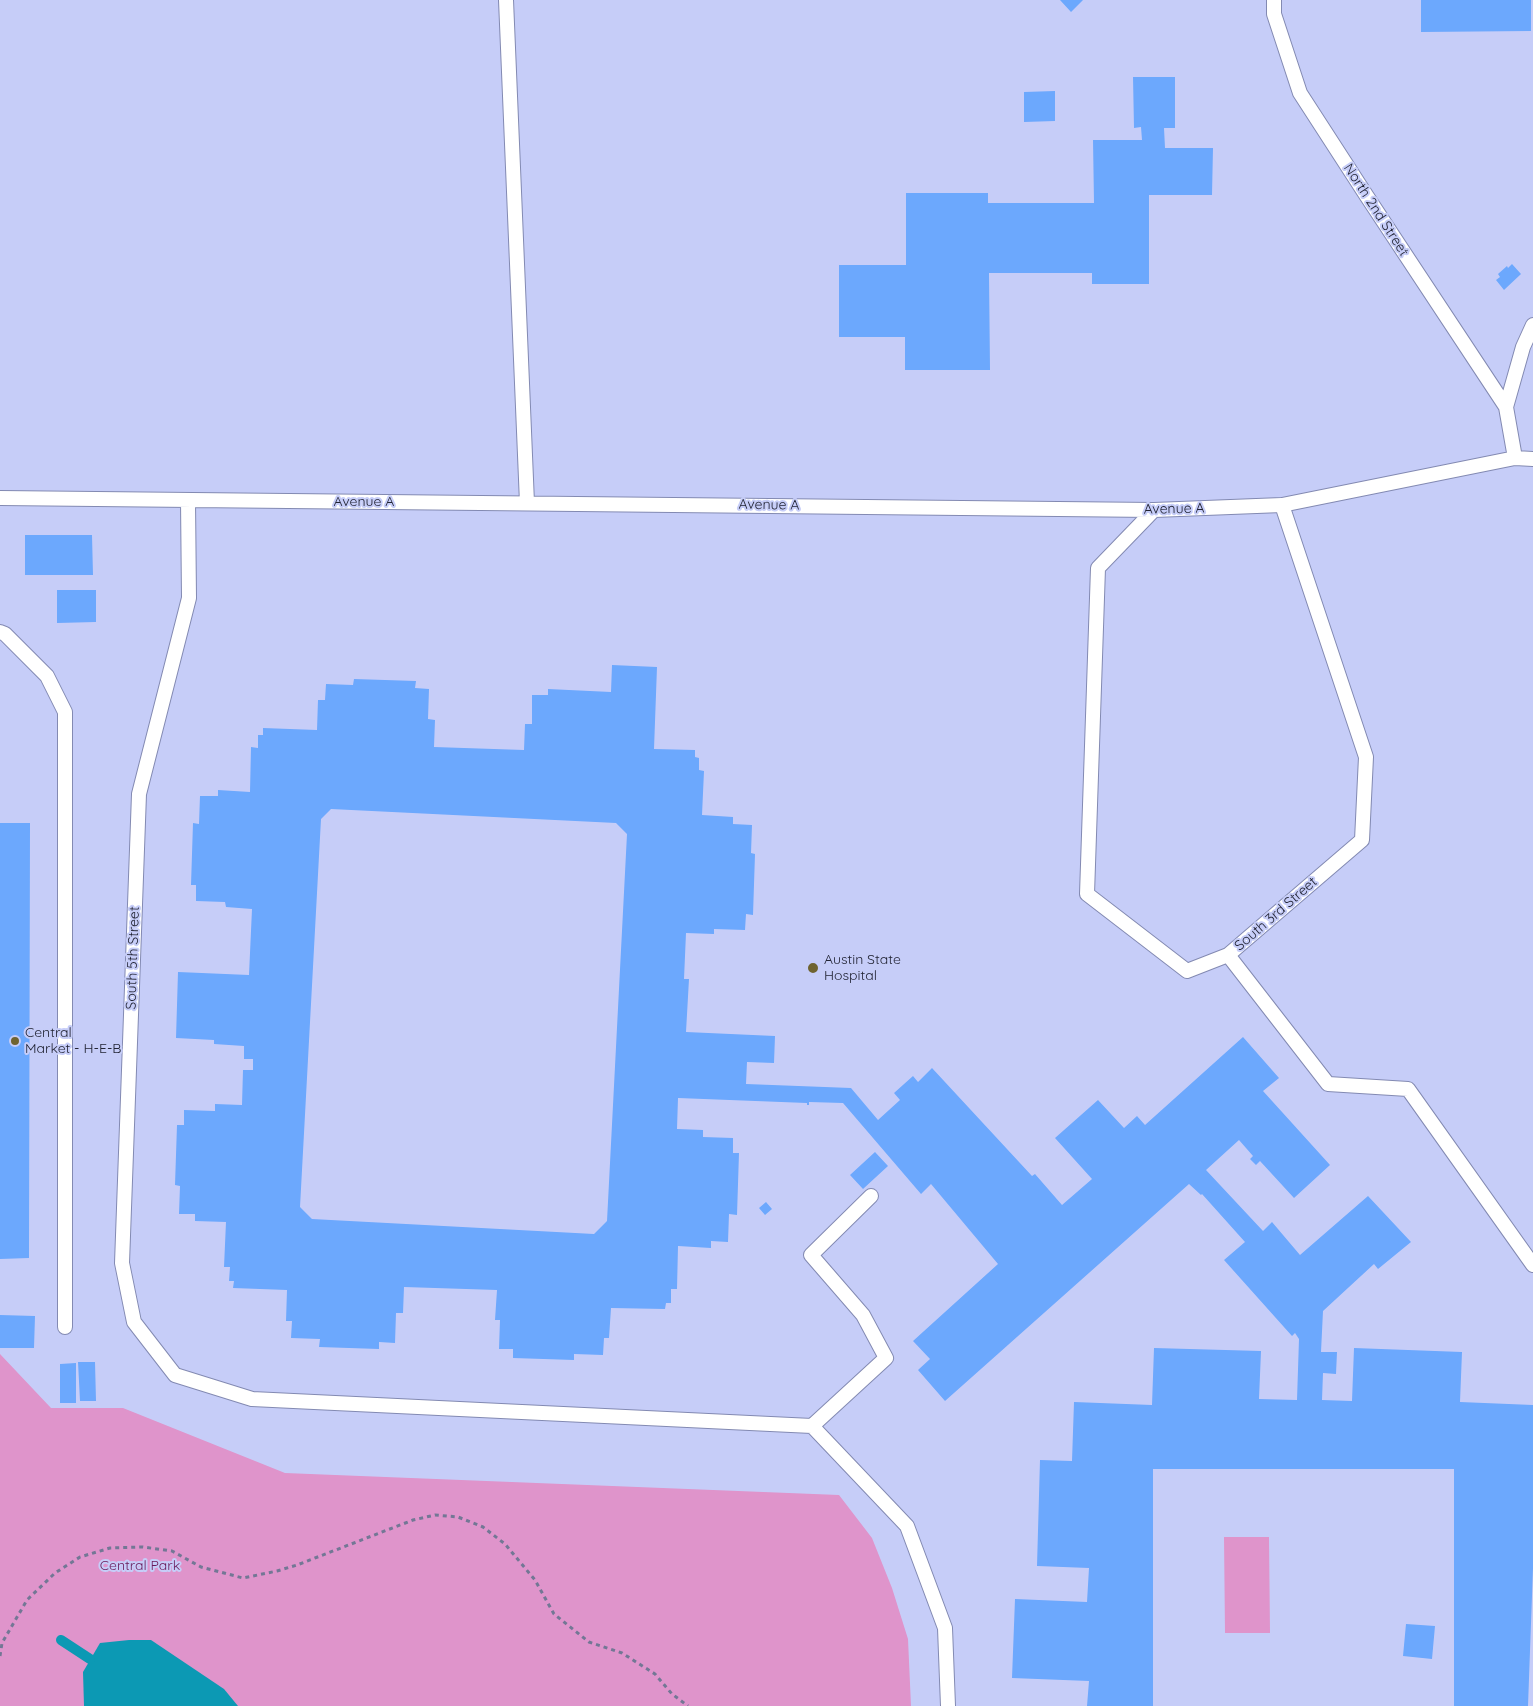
<!DOCTYPE html>
<style>
body{margin:0}
canvas{display:block;background:#c6cdf8}
</style>
<canvas width="1533" height="1706"></canvas>
<script>
const context = document.querySelector('canvas').getContext('2d');
context.lineJoin = 'round';
function paint(path, color) { context.fillStyle = color; context.fill(path, 'evenodd'); }
const poly = rows => new Path2D(rows.map(r => 'M' + r).join(''));
function stroke(path, color, width, dash) { context.strokeStyle = color; context.lineWidth = width; context.lineCap = dash ? 'butt' : 'round'; context.setLineDash(dash || []); context.stroke(path); }
function write(font, color, halo, rows, align = 'center') {
  context.font = font + ' Quicksand,sans-serif'; context.lineWidth = 4; context.setLineDash([]); context.textBaseline = 'middle'; context.strokeStyle = halo; context.fillStyle = color; for (const [text, x, y, turn = 0] of rows) {
    context.save(); context.translate(x, y); context.rotate((+turn || 0) * Math.PI / 180); context.textAlign = isNaN(turn) ? turn : align; if (halo) context.strokeText(text, 0, 0); context.fillText(text, 0, 0); context.restore();
  }
}
const green = poly([
 [0,1354,51,1408,123,1408,285,1473,839,1495,872,1538,892,1588,908,1639,911,1706,0,1706],
 [1224,1537,1269,1537,1270,1633,1225,1633]
]);
const water = poly([
 [129,1640,151,1640,224,1689,238,1706,84,1706,83,1672,100,1643]
]);
const stream = poly([
 [61,1640,90,1659]
]);
const building = poly([
 [1060,0,1083,0,1071,12],
 [1421,0,1531,0,1531,31,1421,32],
 [1133,77,1175,77,1175,128,1164,128,1165,148,1213,148,1212,195,1149,195,1149,284,1092,284,1092,273,989,273,990,370,905,370,905,337,839,337,839,265,906,265,906,193,988,193,988,203,1094,203,1093,140,1142,140,1141,127,1134,128],
 [1055,91,1055,121,1024,122,1024,92],
 [1512,264,1521,274,1504,290,1496,280,1500,277,1498,274,1507,266,1508,268],
 [25,535,92,535,93,575,25,575],
 [57,590,96,590,96,622,57,623],
 [612,665,657,667,654,749,695,750,695,757,699,758,699,770,704,771,702,815,733,817,733,824,752,825,751,853,755,854,753,915,746,914,745,930,714,929,714,934,686,933,684,979,689,979,686,1032,775,1036,774,1063,747,1062,746,1084,851,1088,878,1120,900,1100,894,1093,913,1076,918,1082,932,1068,1032,1176,1035,1174,1062,1205,1092,1179,1055,1138,1098,1100,1124,1128,1137,1116,1145,1125,1243,1037,1279,1078,1263,1091,1330,1165,1294,1198,1260,1161,1256,1165,1250,1159,1253,1156,1239,1140,1206,1170,1263,1231,1272,1222,1300,1255,1368,1196,1411,1242,1378,1269,1374,1264,1323,1311,1321,1352,1337,1352,1336,1374,1323,1373,1322,1400,1352,1401,1354,1348,1462,1352,1460,1402,1533,1405,1533,1568,1528,1706,1454,1706,1454,1469,1153,1469,1153,1706,1087,1706,1089,1681,1012,1678,1015,1599,1087,1602,1089,1568,1037,1566,1040,1460,1072,1461,1074,1402,1152,1405,1154,1348,1261,1351,1259,1399,1297,1400,1299,1339,1295,1333,1292,1336,1224,1260,1245,1242,1202,1194,1201,1195,1189,1184,945,1401,918,1370,930,1359,913,1341,998,1264,931,1184,921,1194,843,1103,809,1102,809,1105,807,1105,807,1103,678,1098,677,1129,703,1130,703,1137,733,1138,733,1153,739,1153,737,1215,729,1214,728,1242,711,1241,711,1248,678,1246,677,1289,671,1289,671,1303,666,1303,665,1309,611,1308,609,1338,604,1338,603,1355,574,1354,574,1360,513,1358,513,1349,499,1349,500,1320,495,1320,497,1290,404,1287,403,1313,396,1313,395,1343,379,1342,379,1349,319,1347,320,1339,291,1338,292,1321,286,1321,287,1290,233,1288,234,1281,229,1281,230,1267,224,1267,226,1222,195,1221,195,1214,179,1214,180,1186,175,1185,177,1125,184,1125,184,1110,215,1111,215,1104,242,1105,243,1070,253,1070,253,1059,244,1059,244,1046,214,1044,214,1040,176,1038,178,972,249,975,252,909,226,907,225,902,196,901,196,885,191,885,193,823,199,824,200,796,218,796,218,790,250,792,251,747,258,748,258,735,263,735,263,728,317,730,318,700,325,700,326,684,353,685,354,679,416,681,415,688,429,689,428,719,435,720,434,747,524,750,525,724,532,724,532,695,548,695,548,689,611,692],
 [331,809,616,823,627,834,607,1221,594,1234,312,1219,300,1207,321,819],
 [0,823,30,823,29,1258,0,1259],
 [875,1152,888,1166,863,1189,850,1175],
 [766,1202,772,1209,765,1215,759,1208],
 [0,1315,35,1316,34,1348,0,1348],
 [78,1362,95,1362,96,1401,80,1401],
 [76,1363,76,1403,60,1403,60,1364],
 [1406,1624,1435,1626,1432,1659,1403,1656]
]);
const path = poly([
 [0,1656,2,1643,27,1600,55,1573,80,1557,110,1548,143,1547,172,1551,201,1567,243,1578,277,1571,297,1565,413,1520,435,1515,458,1517,483,1527,505,1544,535,1580,554,1614,589,1642,622,1653,655,1674,672,1694,688,1706]
]);
const service = poly([
 [506,0,527,503],
 [1274,0,1274,14,1300,93,1366,195,1506,407],
 [1515,458,1506,407,1523,347,1533,325],
 [0,498,1154,510,1282,505,1515,458,1533,459],
 [188,501,189,598,139,794,122,1263,134,1322,175,1375,252,1399,812,1426,907,1526,945,1628,948,1706],
 [1282,505,1366,757,1362,840,1228,955,1328,1084,1408,1089,1533,1265],
 [1154,510,1098,568,1087,894,1187,971,1228,955],
 [0,632,5,634,47,676,65,712,65,1327],
 [812,1426,886,1358,863,1315,811,1255,871,1196]
]);
const markers = [
 [813,968,6,"#6f6330"],
 [15,1041,5,"#6f6330"]
];
const streetNames = [
 ["North 2nd Street",1376,210,57],
 ["Avenue A",364,502],
 ["Avenue A",769,505,1],
 ["Avenue A",1174,509,-1],
 ["South 3rd Street",1276,914,-41],
 ["South 5th Street",133,958,-88]
];
const poiNames = [
 ["Austin State",824,960],
 ["Hospital",824,976],
 ["Central",25,1033],
 ["Market - H-E-B",25,1049]
];
const parkNames = [
 ["Central Park",140,1566]
];
paint(green, '#df94cb');
paint(water, '#0c99b4');
stroke(stream, '#0c99b4', 10);
paint(building, '#6ca8fd');
stroke(service, '#838ab2', 16);
stroke(path, '#737795', 3, [4, 4]);
stroke(service, '#fff', 14);
for (const [x, y, r, color] of markers) { const dot = new Path2D(); dot.arc(x, y, r, 0, 2 * Math.PI); context.fillStyle = color; context.fill(dot); stroke(dot, '#c6cdf8', 2); }
write('14px', '#222434', '#c6cdf8', streetNames);
write('14px', '#222434', '#c6cdf8', poiNames, 'left');
write('14px', '#691959', '#c6cdf8', parkNames);
</script>
